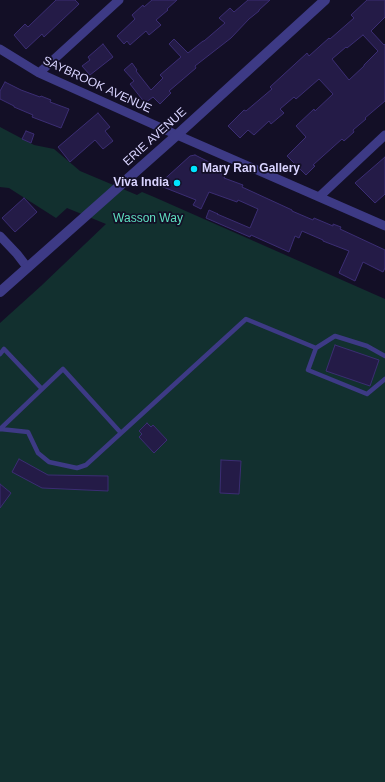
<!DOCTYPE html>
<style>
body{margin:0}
canvas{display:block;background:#130f26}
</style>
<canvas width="385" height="782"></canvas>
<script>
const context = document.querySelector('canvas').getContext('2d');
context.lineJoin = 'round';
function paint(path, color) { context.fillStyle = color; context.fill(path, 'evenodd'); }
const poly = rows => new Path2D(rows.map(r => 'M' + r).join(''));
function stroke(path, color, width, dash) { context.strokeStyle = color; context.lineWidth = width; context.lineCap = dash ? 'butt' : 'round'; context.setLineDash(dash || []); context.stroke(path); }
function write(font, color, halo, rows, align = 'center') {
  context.font = font + ' Helvetica,sans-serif'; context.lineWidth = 3.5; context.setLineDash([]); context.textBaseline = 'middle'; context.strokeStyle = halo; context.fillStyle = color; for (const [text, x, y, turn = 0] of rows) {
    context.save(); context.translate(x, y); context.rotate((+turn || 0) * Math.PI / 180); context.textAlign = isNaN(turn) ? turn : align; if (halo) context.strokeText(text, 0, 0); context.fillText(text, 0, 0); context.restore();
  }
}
const green = poly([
 [0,127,34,145,54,149,80,171,137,195,142,192,154,197,385,299,385,782,0,782,0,323,41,286,106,224,67,208,56,218,9,188,0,187]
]);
const building = poly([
 [56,0,75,0,79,4,44,37,42,34,26,49,14,35,25,24,28,27,56,0],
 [152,0,177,0,167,9,168,10,156,20,161,25,149,35,146,31,130,45,127,41,124,44,117,36,135,19,132,15,143,5,144,7,152,0],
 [248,0,270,0,259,10,259,11,249,19,231,38,195,66,196,68,169,91,171,93,160,104,153,97,145,103,130,84,134,81,124,70,132,63,137,70,136,71,151,90,163,78,160,75,181,57,169,44,174,39,188,53,203,41,204,41,225,23,219,18,230,8,234,12,248,0],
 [367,0,385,0,385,17,371,31,384,45,385,44,385,101,365,118,366,119,353,130,354,132,344,141,342,139,323,156,313,165,315,166,306,175,287,156,306,137,296,126,314,109,315,111,333,94,319,79,296,99,294,97,280,109,284,113,271,124,269,121,254,135,248,130,240,138,228,126,244,110,246,111,272,89,270,87,307,53,309,56,329,38,330,39,354,18,351,15,367,0],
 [363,35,378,51,364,65,364,66,349,80,332,59,346,47,347,48,363,35],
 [103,44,113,57,90,75,82,66,90,60,88,57,103,44],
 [5,82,21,90,40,97,41,96,51,100,50,102,69,109,61,128,32,117,33,115,14,107,14,106,0,99,0,91,5,82],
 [98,113,110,127,105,131,113,141,103,149,95,140,70,162,58,147,98,113],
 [26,131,34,134,31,143,22,139,26,131],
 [195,155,213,164,210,170,225,175,224,178,243,185,242,187,292,210,292,211,313,220,314,218,333,226,333,224,341,227,340,229,385,250,385,268,383,272,363,262,355,281,339,273,349,251,323,241,323,240,302,231,299,238,295,236,289,252,251,235,250,237,206,218,209,210,218,214,217,214,250,228,258,209,238,200,237,202,209,192,201,209,193,205,196,200,158,185,190,156,195,155],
 [385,157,385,194,375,203,355,183,385,157],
 [24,198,37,212,15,232,2,218,24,198],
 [335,345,379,360,370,386,326,371,335,345],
 [147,423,151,427,153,425,167,440,154,453,139,437,142,434,139,431,147,423],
 [19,459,48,475,108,476,108,491,42,488,12,472,19,459],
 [221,460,241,461,239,494,220,493,221,460],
 [0,484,11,493,0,508,0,484]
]);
const service = poly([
 [316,348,335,336,367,346,385,356],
 [0,354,4,349,42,389],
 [0,429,28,432,38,453,49,462,77,468,86,465,246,319,316,348,308,370,367,394,385,379],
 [0,429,63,369,121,433]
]);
const minor = poly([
 [0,49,39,73,177,135,385,226],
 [39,73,119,0],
 [319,197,385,135],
 [0,236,17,254,27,267]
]);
const tertiary = poly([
 [0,292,177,135,325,0]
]);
const markers = [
 [194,169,4,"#00e5ff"],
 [177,183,4,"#00e5ff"]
];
const streetNames = [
 ["SAYBROOK AVENUE",97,85,25],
 ["ERIE AVENUE",155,137,-42]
];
const poiNames = [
 ["Mary Ran Gallery",202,169],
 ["Viva India",169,183,"right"]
];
const parkNames = [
 ["Wasson Way",148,219]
];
paint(green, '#12302f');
paint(building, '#241b47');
stroke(building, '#3b2d73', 1);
stroke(service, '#3d3a85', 4.5);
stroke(minor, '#3d3a85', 9);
stroke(tertiary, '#3d3a85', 10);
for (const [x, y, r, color] of markers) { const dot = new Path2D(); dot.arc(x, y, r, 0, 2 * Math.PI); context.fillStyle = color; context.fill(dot); stroke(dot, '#130f26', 1.5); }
write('12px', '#d9d4ff', '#130f26', streetNames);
write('bold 12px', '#d9d4ff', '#130f26', poiNames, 'left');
write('12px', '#5fe0c0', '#130f26', parkNames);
</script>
